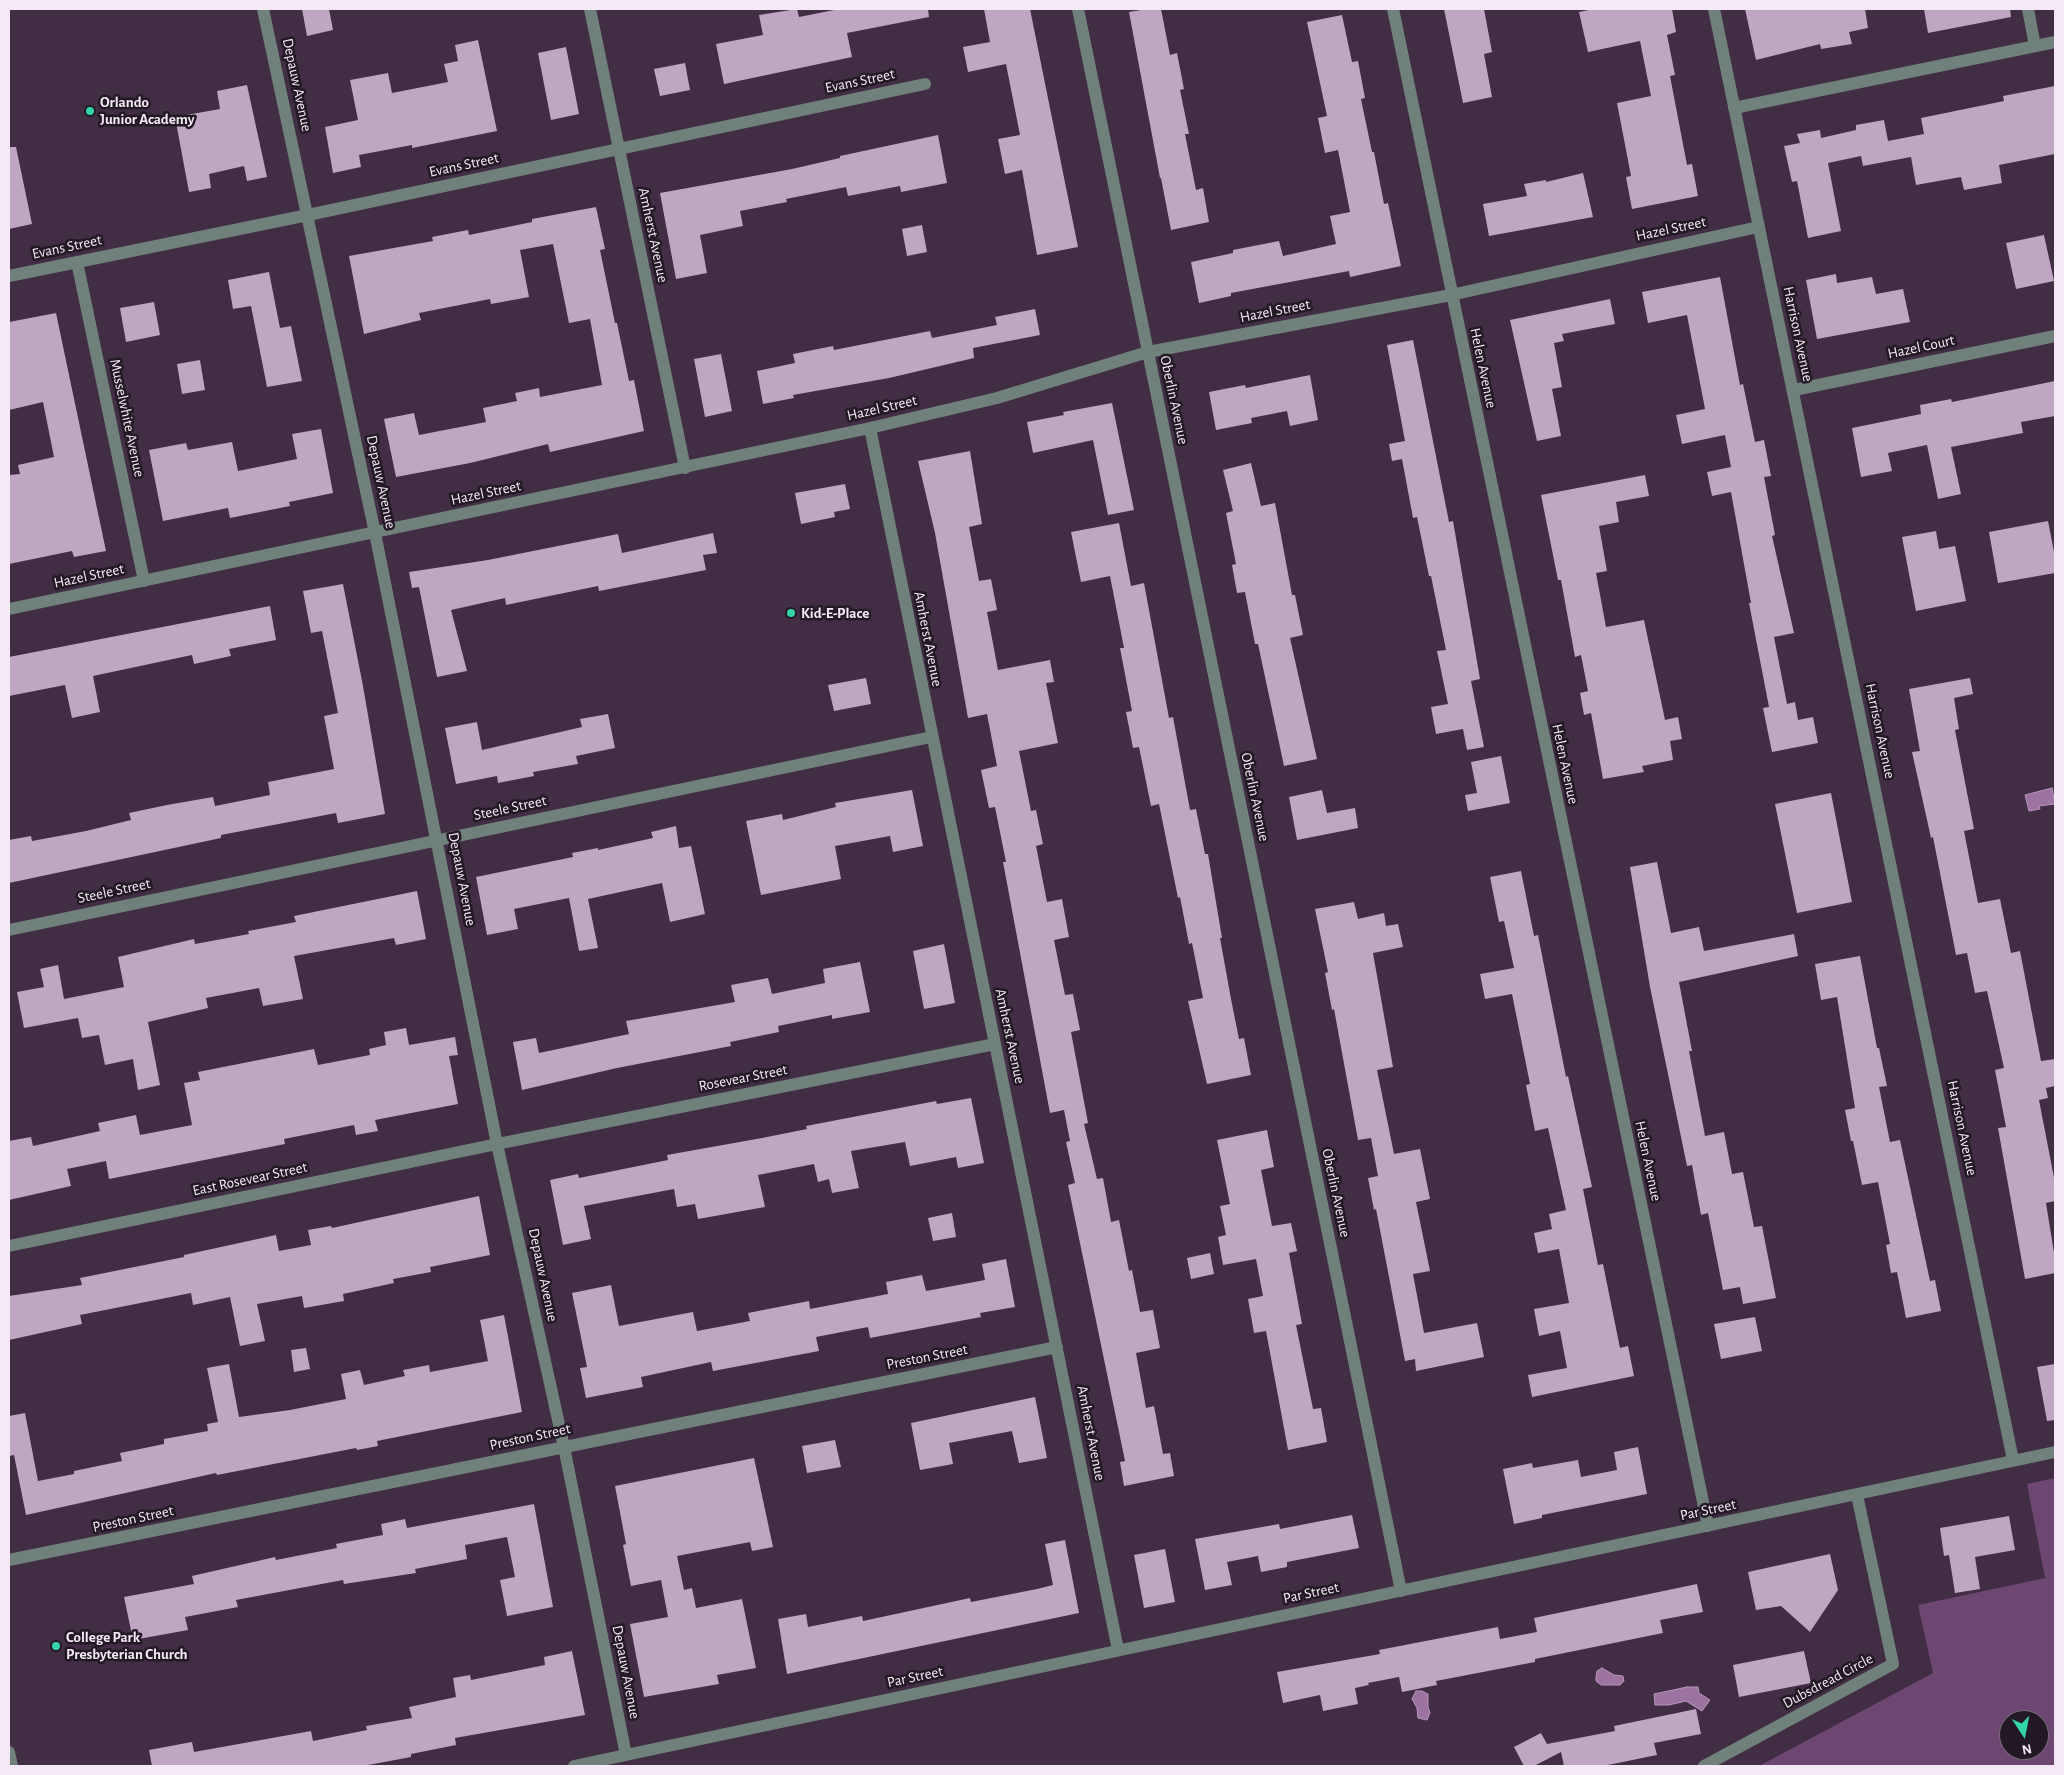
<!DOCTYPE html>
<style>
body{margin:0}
#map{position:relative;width:2064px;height:1775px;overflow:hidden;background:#412d44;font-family:"Alegreya Sans",sans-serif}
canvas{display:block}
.frame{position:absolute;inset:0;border:10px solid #f6e9f7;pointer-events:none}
.north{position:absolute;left:1999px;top:1710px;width:50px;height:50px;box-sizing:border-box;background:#221924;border:1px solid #776c78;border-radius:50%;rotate:169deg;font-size:14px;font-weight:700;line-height:20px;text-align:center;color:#f6e9f7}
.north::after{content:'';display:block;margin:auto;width:18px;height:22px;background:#33d4a8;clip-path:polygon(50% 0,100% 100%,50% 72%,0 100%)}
</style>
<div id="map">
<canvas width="2064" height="1775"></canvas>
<div class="frame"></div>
<div class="north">N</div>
</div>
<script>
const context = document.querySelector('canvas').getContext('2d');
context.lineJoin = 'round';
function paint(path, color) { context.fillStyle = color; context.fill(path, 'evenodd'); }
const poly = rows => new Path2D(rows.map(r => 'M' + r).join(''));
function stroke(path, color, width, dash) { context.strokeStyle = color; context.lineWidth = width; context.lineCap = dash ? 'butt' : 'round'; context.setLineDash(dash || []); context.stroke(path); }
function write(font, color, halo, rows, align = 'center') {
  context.font = font + ' "Alegreya Sans",sans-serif'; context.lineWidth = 5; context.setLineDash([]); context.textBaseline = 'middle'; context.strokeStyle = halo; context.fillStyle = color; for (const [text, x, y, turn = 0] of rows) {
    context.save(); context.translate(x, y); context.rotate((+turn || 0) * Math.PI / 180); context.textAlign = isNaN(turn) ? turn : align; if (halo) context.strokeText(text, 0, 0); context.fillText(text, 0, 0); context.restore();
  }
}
const green = poly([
 [2055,1478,2055,1766,1759,1766,1933,1673,1918,1605,2045,1578,2027,1484],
 [2009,1720,2039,1720,2039,1750,2009,1750]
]);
const water = poly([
 [2052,788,2055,804,2039,806,2040,809,2029,811,2025,795,2052,788],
 [1602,1668,1614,1675,1623,1676,1624,1681,1620,1685,1601,1685,1596,1681,1596,1677,1597,1671,1602,1668],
 [1687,1687,1698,1687,1699,1693,1710,1700,1702,1711,1686,1701,1669,1705,1655,1705,1654,1694,1687,1687],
 [1416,1691,1422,1691,1428,1694,1428,1707,1430,1713,1427,1720,1418,1718,1417,1708,1412,1699,1416,1691]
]);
const building = poly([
 [302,9,329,9,333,30,307,36],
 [797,9,799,17,839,9,928,9,929,17,847,33,852,57,724,84,716,44,763,35,759,15],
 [984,9,1030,9,1078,247,1037,255,1022,170,1005,174,998,139,1020,135,1006,64,968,72,963,47,990,42],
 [1147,9,1161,9,1170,55,1177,53,1184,89,1180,90,1189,134,1185,134,1196,190,1203,188,1209,222,1171,230,1161,178,1160,178,1129,12],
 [1444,9,1484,9,1492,52,1484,54,1492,97,1463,103],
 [1594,9,1672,9,1676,32,1667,35,1675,75,1670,76,1687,165,1692,164,1698,196,1632,209,1626,177,1631,176,1617,103,1651,96,1640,41,1588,52,1579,12],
 [1745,9,1865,9,1868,28,1849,32,1852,44,1821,49,1820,44,1756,60],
 [1924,9,2010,9,2011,17,1928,33],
 [1342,15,1352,62,1358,61,1365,98,1361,99,1372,152,1374,152,1384,204,1388,203,1401,266,1350,277,1349,271,1231,293,1231,296,1199,303,1191,262,1233,253,1233,250,1279,241,1283,256,1336,244,1330,216,1350,212,1338,150,1325,153,1318,118,1327,116,1307,22],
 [478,40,497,131,412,148,412,145,359,155,361,167,333,173,325,127,358,120,350,80,388,73,392,93,448,82,444,64,458,61,455,45],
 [566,47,579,114,551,120,538,53],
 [685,63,690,90,660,96,654,69],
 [247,85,267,177,247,181,244,166,209,174,211,188,189,192,175,117,220,109,217,91],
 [2055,86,2055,154,1999,165,2002,183,1964,190,1961,177,1916,185,1911,157,1863,166,1861,156,1828,163,1841,231,1808,238,1797,181,1792,182,1784,146,1800,143,1797,134,1820,130,1821,138,1856,130,1856,125,1884,120,1888,141,1924,134,1921,118,2004,101,2003,96],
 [938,135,947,183,901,192,900,186,848,196,846,187,786,199,787,202,740,211,743,226,700,235,707,273,676,279,660,193,792,169,840,158,840,156],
 [9,147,16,147,32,224,9,229],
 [1583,173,1593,217,1489,236,1483,204,1527,196,1524,184,1546,180,1546,182],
 [596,207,605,249,600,250,615,323,617,323,629,381,634,380,644,431,550,452,548,444,470,463,396,477,384,419,414,413,419,435,486,422,483,408,517,401,515,393,539,388,540,397,602,385,590,319,569,323,553,244,520,250,529,297,491,304,490,299,419,313,421,320,364,334,349,256,433,241,432,237,468,230,469,235,532,222,532,219],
 [922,225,927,252,907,256,902,229],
 [2044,235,2054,281,2016,289,2006,243],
 [269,272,280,328,291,326,302,381,267,387,251,306,233,309,228,280],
 [1836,274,1837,283,1872,277,1876,294,1903,289,1910,322,1817,339,1806,280],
 [1720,277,1740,385,1743,384,1755,442,1764,440,1771,476,1764,477,1775,535,1772,536,1794,633,1774,637,1787,704,1795,702,1798,720,1813,717,1818,743,1772,752,1763,708,1769,707,1749,603,1751,603,1731,492,1712,496,1707,472,1731,467,1725,435,1682,444,1676,415,1705,409,1687,315,1648,323,1642,292],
 [1610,299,1615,324,1562,334,1564,341,1554,343,1562,387,1552,389,1561,436,1537,441,1510,320],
 [154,302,160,335,126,342,120,308],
 [1035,309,1040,335,973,348,974,358,889,378,793,395,794,398,763,404,757,371,795,363,793,354,833,346,834,350,930,331,932,338,997,325,995,317],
 [56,313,106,551,74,557,72,551,9,564,9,475,20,474,18,465,54,457,43,402,9,410,9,322],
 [1413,340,1449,522,1453,521,1480,679,1471,681,1484,747,1467,750,1463,729,1436,734,1431,707,1448,704,1437,651,1446,650,1431,576,1429,576,1417,517,1413,518,1402,459,1392,461,1389,444,1405,441,1387,345],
 [721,354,732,411,705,417,694,359],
 [200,360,205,390,182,394,177,364],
 [1310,375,1318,420,1290,426,1287,411,1251,418,1252,423,1216,430,1209,392,1245,385,1246,388],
 [2055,381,2055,416,2021,422,2023,433,1951,447,1961,494,1938,499,1927,445,1888,453,1892,471,1861,477,1852,428,1921,414,1920,405,1951,399,1952,402],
 [1112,403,1134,510,1108,515,1093,440,1033,453,1027,422,1064,415,1063,412],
 [321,429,333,493,289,502,290,506,230,518,228,508,163,521,149,450,186,443,188,450,232,442,238,471,297,459,292,434],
 [970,451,982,524,969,527,979,581,991,579,997,610,987,612,998,670,1050,660,1054,682,1046,683,1058,743,1019,751,1031,811,1036,810,1043,844,1036,846,1047,902,1062,899,1069,937,1054,940,1065,995,1073,994,1080,1030,1071,1032,1088,1123,1084,1124,1097,1179,1103,1178,1111,1222,1119,1220,1129,1271,1132,1270,1140,1312,1153,1310,1160,1348,1136,1353,1146,1408,1154,1406,1163,1454,1170,1453,1174,1476,1124,1486,1120,1462,1125,1461,1068,1185,1075,1183,1066,1142,1070,1141,1064,1110,1050,1113,1003,862,1006,862,995,807,989,808,981,770,997,766,987,714,968,718,935,533,918,461],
 [1251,463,1261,506,1275,503,1292,595,1295,595,1303,635,1290,638,1317,759,1284,766,1258,644,1255,644,1245,592,1237,593,1232,565,1236,564,1226,513,1233,511,1223,470],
 [1645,475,1649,496,1616,502,1619,522,1599,526,1607,571,1596,573,1606,627,1644,620,1665,720,1678,717,1682,739,1670,741,1673,760,1642,766,1644,772,1603,779,1591,713,1584,715,1580,693,1588,691,1581,655,1575,657,1561,580,1558,580,1541,495],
 [845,484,850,509,834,512,835,517,801,524,795,493],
 [2048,521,2055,557,2055,573,1998,583,1989,532],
 [1119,523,1131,586,1144,583,1169,718,1173,717,1190,810,1196,809,1205,854,1208,854,1222,938,1220,938,1231,999,1239,1039,1244,1038,1251,1075,1207,1084,1188,1001,1203,998,1192,943,1189,944,1180,897,1178,898,1159,804,1151,806,1139,747,1133,748,1126,712,1132,711,1120,648,1124,648,1110,576,1081,582,1071,532],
 [1936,531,1939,549,1955,546,1966,601,1916,611,1902,537],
 [713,533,717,553,703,555,706,570,599,591,598,586,506,605,505,598,451,610,467,671,437,677,419,587,412,588,409,572,488,560,618,534,622,553],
 [343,584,363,686,385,814,338,823,336,813,221,835,221,838,9,883,9,840,31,836,32,841,86,831,131,820,129,813,167,805,213,797,215,806,270,795,268,782,334,769,324,716,338,713,322,631,311,633,303,591],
 [270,606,276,640,229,649,231,656,194,664,192,655,93,676,100,712,72,718,65,685,9,696,9,657],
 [866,678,871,704,834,711,828,685],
 [1970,678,1973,694,1954,698,1959,729,1955,730,1974,829,1964,831,1978,903,2000,899,2011,953,2020,951,2041,1061,2055,1059,2055,1086,2046,1088,2048,1098,2039,1100,2055,1183,2055,1201,2046,1203,2055,1259,2055,1273,2025,1279,1998,1128,2006,1127,1995,1070,2004,1068,1987,991,1975,993,1967,953,1956,955,1933,837,1931,838,1912,752,1920,751,1909,689],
 [608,714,615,748,576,756,578,764,533,772,534,776,498,783,497,776,456,784,445,728,477,722,482,750,582,727,580,719],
 [1501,756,1510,803,1468,811,1465,795,1477,793,1471,762],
 [912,790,923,846,893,852,890,836,835,846,841,879,761,895,746,821,782,814,783,820,836,807,835,803],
 [1322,790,1327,813,1355,808,1358,828,1297,840,1289,797],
 [1831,793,1852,902,1797,913,1775,804],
 [676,826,679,848,691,846,705,914,670,922,662,883,588,899,598,948,579,951,569,898,514,909,518,929,487,935,476,877,573,857,572,853,598,848,598,850,653,838,651,832],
 [1657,862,1671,933,1699,927,1704,951,1794,934,1798,956,1679,982,1692,1051,1689,1051,1705,1136,1724,1132,1732,1174,1743,1172,1754,1227,1762,1226,1776,1298,1743,1304,1740,1287,1723,1290,1708,1213,1701,1215,1692,1165,1687,1166,1650,987,1630,867],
 [1521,871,1534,936,1538,935,1566,1077,1568,1076,1592,1187,1583,1189,1598,1265,1603,1264,1620,1348,1628,1346,1634,1376,1532,1397,1528,1375,1567,1368,1560,1331,1539,1336,1534,1309,1569,1303,1559,1249,1538,1253,1534,1233,1552,1229,1549,1214,1566,1210,1548,1128,1535,1131,1526,1085,1530,1084,1512,994,1485,999,1480,974,1514,968,1504,921,1499,922,1490,877],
 [417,891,426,939,396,945,394,938,294,956,303,999,263,1006,259,988,206,998,208,1008,148,1022,160,1085,138,1090,133,1059,105,1065,99,1035,82,1038,78,1018,24,1028,17,992,44,987,40,969,58,965,64,999,124,987,118,957,194,939,195,944,249,934,248,931,296,922,294,916],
 [1354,902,1358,919,1384,913,1386,926,1398,924,1403,947,1373,953,1393,1067,1377,1070,1394,1154,1420,1149,1430,1199,1416,1202,1430,1271,1413,1274,1424,1333,1477,1323,1484,1357,1416,1371,1415,1359,1405,1361,1376,1209,1374,1210,1368,1178,1378,1176,1371,1138,1358,1140,1334,1009,1332,1010,1325,973,1328,972,1315,909],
 [944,944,955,1003,924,1009,913,951],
 [1860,956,1877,1048,1879,1048,1887,1086,1879,1087,1890,1142,1900,1140,1930,1281,1935,1280,1941,1311,1906,1318,1897,1272,1891,1273,1886,1245,1890,1244,1878,1182,1862,1185,1853,1141,1851,1141,1845,1110,1855,1108,1837,997,1821,1000,1815,964],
 [860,962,870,1012,832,1019,832,1015,778,1026,779,1032,730,1042,731,1046,617,1068,522,1090,513,1042,536,1038,539,1053,629,1034,626,1021,735,1002,731,985,768,978,772,994,825,983,823,969],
 [406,1028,409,1045,455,1037,458,1055,449,1056,458,1104,375,1120,378,1131,356,1135,354,1125,284,1139,285,1144,109,1179,106,1161,67,1169,71,1186,9,1200,9,1141,31,1137,33,1146,100,1131,98,1123,136,1115,140,1135,192,1125,184,1083,200,1080,198,1072,314,1049,318,1065,370,1055,369,1049,386,1045,384,1032],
 [971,1098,984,1163,958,1168,956,1157,910,1166,905,1142,851,1151,859,1188,832,1193,829,1179,818,1182,814,1164,758,1175,765,1207,698,1219,695,1204,677,1207,674,1189,584,1206,591,1239,563,1245,550,1180,578,1174,579,1178,668,1160,667,1155,762,1138,807,1129,806,1126,936,1101,937,1104],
 [1267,1130,1274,1167,1261,1170,1272,1226,1291,1223,1297,1251,1289,1253,1302,1324,1296,1325,1313,1409,1321,1408,1327,1442,1288,1450,1266,1331,1254,1333,1248,1299,1263,1296,1256,1259,1223,1265,1218,1237,1226,1235,1220,1206,1230,1204,1217,1140],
 [479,1196,490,1255,430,1267,431,1272,393,1279,394,1283,343,1294,344,1301,304,1308,302,1296,257,1304,265,1341,240,1346,230,1297,193,1305,191,1293,80,1315,82,1324,9,1340,9,1296,82,1285,80,1278,184,1257,184,1255,276,1235,279,1251,311,1245,308,1230,331,1226,332,1228],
 [952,1213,956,1237,933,1241,928,1218],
 [1210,1253,1214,1274,1191,1279,1187,1258],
 [1006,1259,1015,1307,980,1313,981,1317,870,1338,868,1327,816,1337,819,1351,713,1371,711,1362,641,1377,643,1387,586,1398,580,1368,587,1367,572,1293,611,1285,619,1326,693,1312,697,1331,750,1321,748,1313,809,1301,810,1309,888,1294,886,1282,922,1275,926,1291,985,1280,982,1264],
 [504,1315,522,1412,377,1441,378,1446,357,1450,356,1448,217,1475,216,1473,26,1515,14,1455,9,1456,9,1416,25,1413,38,1481,74,1474,74,1471,122,1461,120,1453,164,1444,164,1439,208,1431,207,1424,218,1422,207,1368,229,1364,239,1417,290,1410,346,1399,341,1374,360,1370,364,1385,405,1376,403,1370,429,1365,430,1372,488,1361,480,1320],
 [1755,1317,1762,1351,1721,1359,1714,1324],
 [306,1348,310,1369,294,1372,291,1350],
 [2055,1364,2055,1420,2047,1421,2037,1367],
 [1035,1397,1047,1458,1019,1463,1012,1431,949,1443,953,1464,920,1470,911,1423],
 [835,1440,841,1467,807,1473,802,1446],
 [1638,1447,1647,1494,1542,1515,1542,1518,1514,1524,1503,1469,1532,1463,1533,1468,1578,1460,1581,1477,1617,1470,1614,1452],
 [754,1458,773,1547,752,1551,750,1542,677,1556,684,1590,692,1588,696,1608,742,1599,756,1668,717,1675,719,1684,644,1697,630,1624,668,1617,661,1580,631,1586,623,1545,626,1544,615,1486],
 [534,1504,553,1607,507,1616,500,1580,515,1577,507,1537,465,1545,467,1559,415,1569,416,1573,344,1584,343,1580,236,1600,238,1607,185,1617,188,1630,133,1640,124,1597,194,1584,192,1576,275,1557,276,1560,337,1548,336,1544,383,1535,381,1524,405,1519,407,1528],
 [1352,1515,1359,1548,1287,1562,1287,1567,1261,1572,1258,1556,1227,1562,1232,1585,1205,1590,1195,1539,1279,1524,1280,1529],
 [2009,1516,2015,1550,1975,1557,1980,1589,1955,1593,1949,1555,1944,1556,1940,1528],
 [1065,1540,1079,1613,787,1674,778,1619,806,1614,808,1627,862,1616,863,1621,970,1598,971,1602,1037,1589,1053,1585,1045,1544],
 [1165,1549,1175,1602,1144,1608,1134,1555],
 [1830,1554,1838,1590,1810,1632,1781,1606,1756,1610,1748,1572],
 [1697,1584,1703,1612,1660,1620,1663,1633,1535,1659,1535,1662,1436,1681,1437,1685,1402,1692,1399,1677,1368,1683,1369,1685,1355,1688,1358,1704,1323,1711,1320,1695,1283,1703,1277,1672,1380,1654,1379,1650,1498,1627,1500,1639,1537,1632,1534,1618],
 [572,1651,585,1715,455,1738,456,1745,411,1754,411,1757,363,1766,152,1766,149,1750,192,1742,194,1752,311,1731,313,1741,367,1730,366,1726,412,1718,409,1707,456,1697,453,1678,470,1675,471,1680,545,1665,544,1657],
 [1804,1651,1811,1683,1739,1697,1733,1665],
 [1696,1709,1701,1734,1654,1743,1657,1755,1603,1766,1564,1766,1561,1752,1534,1766,1524,1766,1514,1747,1541,1733,1547,1744,1615,1731,1614,1726]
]);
const minor = poly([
 [263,9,375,533,497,1144,564,1447,626,1755],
 [590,9,685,468],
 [1078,9,1401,1591],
 [1393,9,1708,1526],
 [1714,9,2013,1460],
 [2028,9,2035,46],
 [1734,108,2055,42],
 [77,262,144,581],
 [9,276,308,215,925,84],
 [1794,390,2055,336],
 [870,428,1118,1650],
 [9,609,870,428,997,398,1148,352,1451,295,1758,227],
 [9,930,931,737],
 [9,1246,497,1144,995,1044],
 [9,1560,1057,1347],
 [9,1752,12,1766],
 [574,1766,2055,1452],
 [1704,1766,1893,1664,1857,1495]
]);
const markers = [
 [90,111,5,"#33d4a8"],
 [791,613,5,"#33d4a8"],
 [56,1646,5,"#33d4a8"]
];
const streetNames = [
 ["Evans Street",860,81,-12],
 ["Depauw Avenue",297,85,78],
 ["Evans Street",464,165,-12],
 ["Hazel Street",1671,229,-12],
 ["Amherst Avenue",653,235,78],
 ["Evans Street",67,247,-12],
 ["Hazel Street",1275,311,-11],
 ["Harrison Avenue",1798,334,78],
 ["Hazel Court",1921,347,-12],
 ["Helen Avenue",1483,368,78],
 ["Oberlin Avenue",1174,400,78],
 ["Hazel Street",882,408,-13],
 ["Musselwhite Avenue",127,418,78],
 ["Depauw Avenue",381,482,78],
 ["Hazel Street",486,493,-12],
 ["Hazel Street",89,576,-12],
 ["Amherst Avenue",928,639,79],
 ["Harrison Avenue",1880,731,78],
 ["Helen Avenue",1565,764,78],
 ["Oberlin Avenue",1255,797,78],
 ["Steele Street",510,808,-12],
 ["Depauw Avenue",462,879,79],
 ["Steele Street",114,891,-12],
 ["Amherst Avenue",1010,1036,78],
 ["Rosevear Street",743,1078,-11],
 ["Harrison Avenue",1962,1128,78],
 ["Helen Avenue",1648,1161,78],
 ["East Rosevear Street",250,1179,-12],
 ["Oberlin Avenue",1336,1193,78],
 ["Depauw Avenue",543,1275,78],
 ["Preston Street",927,1357,-11],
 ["Amherst Avenue",1091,1433,79],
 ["Preston Street",530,1437,-12],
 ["Par Street",1708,1510,-12],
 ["Preston Street",133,1519,-12],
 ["Par Street",1311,1593,-12],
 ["Depauw Avenue",626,1672,79],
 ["Par Street",915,1677,-12],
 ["Dubsdread Circle",1828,1681,-28]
];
const poiNames = [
 ["Orlando",100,102],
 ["Junior Academy",100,119],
 ["Kid-E-Place",801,613],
 ["College Park",66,1637],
 ["Presbyterian Church",66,1654]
];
paint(green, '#6d4672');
paint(water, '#9d73a2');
stroke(water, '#b896bc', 1);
paint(building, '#bfa6c2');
stroke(minor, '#70807a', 12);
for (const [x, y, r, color] of markers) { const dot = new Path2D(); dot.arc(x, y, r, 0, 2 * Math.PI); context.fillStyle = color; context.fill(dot); stroke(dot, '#221924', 2); }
write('15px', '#f6e9f7', '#221924', streetNames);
write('bold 15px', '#f6e9f7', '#221924', poiNames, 'left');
</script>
